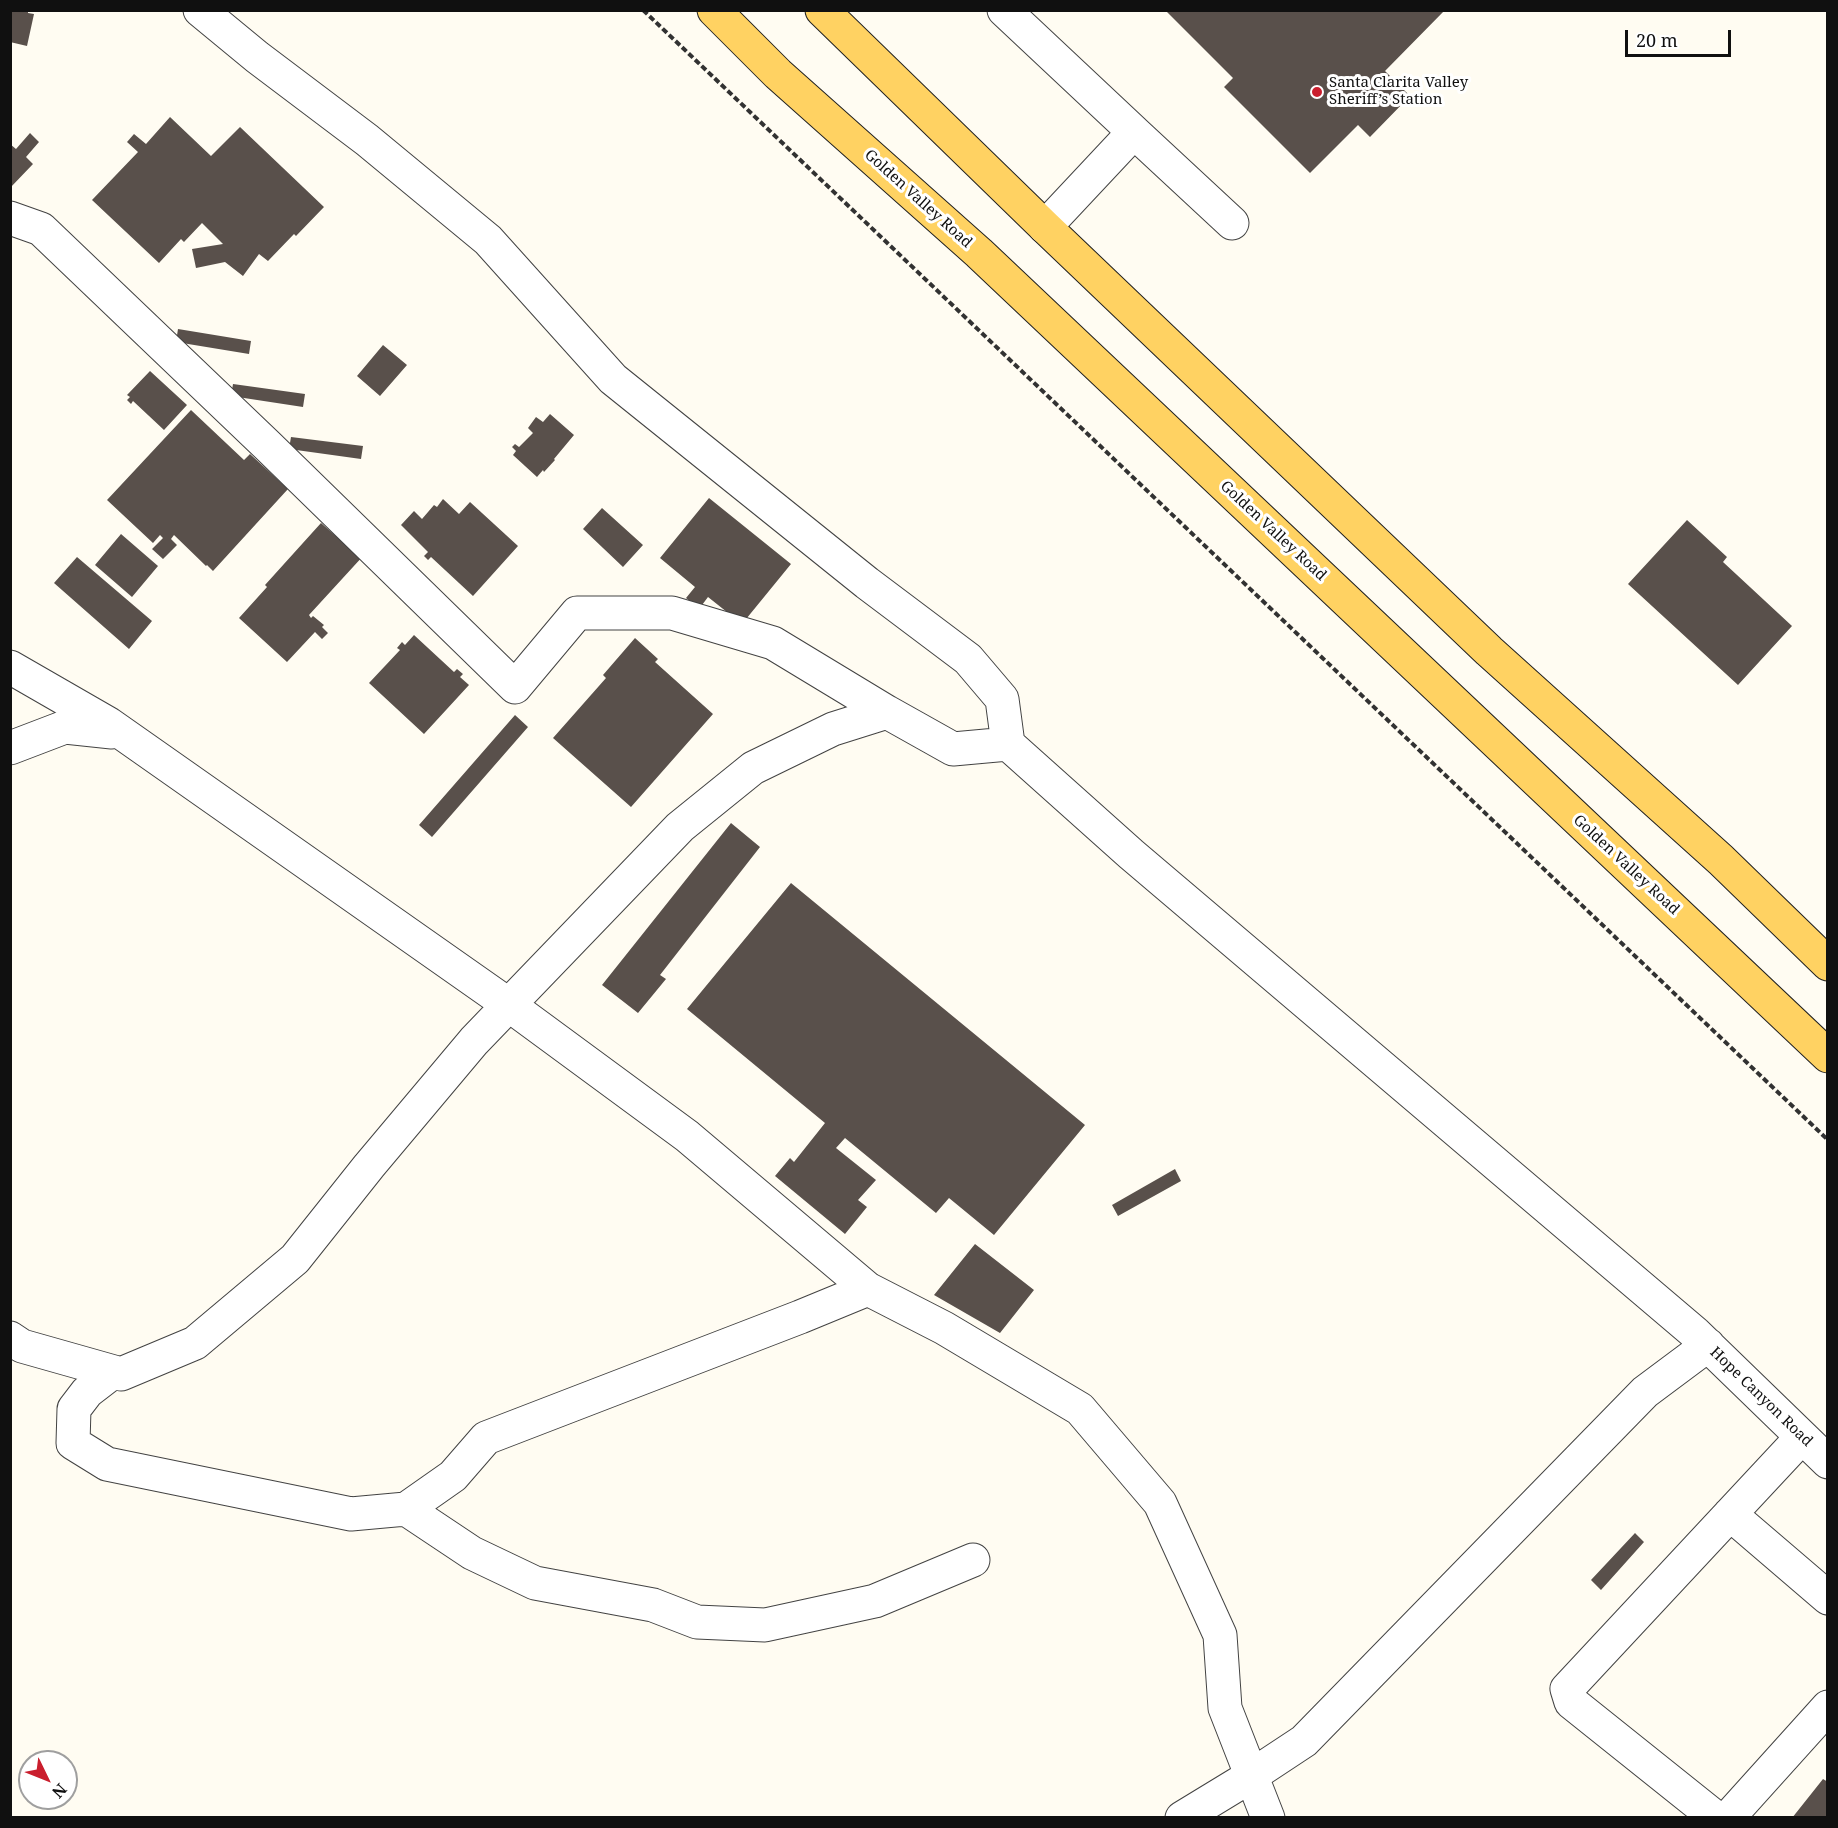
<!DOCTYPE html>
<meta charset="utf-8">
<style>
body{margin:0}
#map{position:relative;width:1838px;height:1828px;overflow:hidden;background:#fffcf2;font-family:"Noto Serif",serif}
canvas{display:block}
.frame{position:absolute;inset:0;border:12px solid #101010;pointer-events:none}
.north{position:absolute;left:18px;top:1750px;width:60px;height:60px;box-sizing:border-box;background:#fff;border:2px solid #9f9f9f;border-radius:50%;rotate:133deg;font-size:16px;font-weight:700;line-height:24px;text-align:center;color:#101010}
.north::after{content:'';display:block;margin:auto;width:21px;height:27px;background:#ca1e2d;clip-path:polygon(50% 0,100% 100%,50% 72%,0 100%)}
.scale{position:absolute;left:1625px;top:30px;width:106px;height:27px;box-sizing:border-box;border:3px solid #101010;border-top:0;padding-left:8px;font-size:18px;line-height:21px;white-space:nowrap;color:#101010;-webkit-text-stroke:4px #fff;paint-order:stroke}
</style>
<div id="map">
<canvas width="1838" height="1828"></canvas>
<div class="frame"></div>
<div class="north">N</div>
<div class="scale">20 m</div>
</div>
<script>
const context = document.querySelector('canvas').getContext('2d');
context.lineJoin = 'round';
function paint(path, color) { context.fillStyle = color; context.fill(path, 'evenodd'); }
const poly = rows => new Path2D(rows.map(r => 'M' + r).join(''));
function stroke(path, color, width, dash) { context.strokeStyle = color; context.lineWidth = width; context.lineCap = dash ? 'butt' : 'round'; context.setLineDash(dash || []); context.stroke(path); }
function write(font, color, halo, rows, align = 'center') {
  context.font = font + ' "Noto Serif",serif'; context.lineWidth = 6; context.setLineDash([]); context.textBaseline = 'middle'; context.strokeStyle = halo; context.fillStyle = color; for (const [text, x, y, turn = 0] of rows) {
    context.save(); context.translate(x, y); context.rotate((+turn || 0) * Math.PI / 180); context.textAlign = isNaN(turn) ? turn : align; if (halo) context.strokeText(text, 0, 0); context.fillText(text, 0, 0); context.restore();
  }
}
const building = poly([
 [10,10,21,12,28,10,28,13,34,14,27,46,10,42],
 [1165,10,1445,10,1385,71,1410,96,1370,137,1358,125,1310,173,1224,87,1233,78],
 [170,117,211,156,240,127,324,207,296,236,294,234,268,261,259,254,243,276,225,262,196,268,192,249,223,244,202,223,184,242,181,239,159,263,92,200,138,152,127,142,134,134,146,144],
 [30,133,39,142,26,157,33,164,10,188,10,144,16,149],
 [178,329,251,341,249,354,176,342],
 [383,345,407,365,380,396,357,376],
 [150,371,187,405,164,430,133,401,131,404,127,400,130,397,127,395],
 [233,384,305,394,303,407,231,396],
 [191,410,244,460,250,454,288,489,213,571,207,565,206,566,174,535,171,539,177,545,163,559,152,549,163,538,160,535,153,543,107,500],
 [550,414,574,435,554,459,555,460,544,472,543,470,537,477,513,455,516,451,512,447,515,444,519,447,533,433,528,428,536,417,543,422],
 [291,437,363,446,361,459,289,449],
 [709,498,791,564,742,624,708,597,699,609,686,598,695,587,660,558],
 [443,499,459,514,470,502,518,546,473,596,431,557,428,560,424,556,428,552,401,525,414,511,422,519,434,505,437,507],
 [602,508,643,545,623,567,583,529],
 [1687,520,1727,557,1723,562,1792,626,1738,685,1628,584],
 [321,523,353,551,364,555,309,615,311,618,313,616,324,625,322,627,328,633,322,639,315,632,287,662,239,618,267,587,265,585],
 [121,534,158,566,132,597,95,565],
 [77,557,152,621,129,649,54,583],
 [414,635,454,672,457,669,463,674,460,677,469,685,424,734,369,683,400,650,397,648,402,642,405,645],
 [635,638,658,659,655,662,713,714,631,807,553,738,606,678,603,675],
 [515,715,528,727,432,837,419,825],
 [731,823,760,847,660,975,666,979,638,1013,602,985],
 [791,883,1085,1125,994,1235,949,1198,936,1213,845,1138,836,1148,876,1180,858,1200,867,1207,845,1234,775,1176,790,1158,794,1162,825,1123,687,1009],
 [1175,1169,1181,1181,1118,1216,1112,1205],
 [975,1244,1034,1290,1000,1333,934,1295],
 [1635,1533,1644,1542,1601,1590,1591,1580],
 [1823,1779,1828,1782,1828,1818,1792,1818]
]);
const path = poly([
 [643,10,1828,1140]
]);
const minor = poly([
 [200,10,257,57,367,140,488,240,613,379,867,583,968,659,1002,699,1008,744,1131,854,1695,1333,1828,1462],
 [1004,10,1134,132],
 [10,218,41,229,268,446,515,687,577,613,672,613,773,643,887,712],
 [1045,227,1134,132,1232,223],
 [10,667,109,724,509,1005,687,1136,868,1289,944,1328,1080,1409,1160,1503,1220,1635,1225,1708,1268,1818],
 [10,748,65,727,112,732],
 [10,1338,22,1346,121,1374,195,1343,295,1259,369,1166,474,1041,680,827,753,768,833,729,887,712,953,749,1008,744],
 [113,1372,87,1392,74,1409,73,1443,107,1464,351,1514,406,1509,453,1476,486,1438,800,1317,868,1289],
 [406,1509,472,1553,535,1583,653,1605,697,1622,765,1625,875,1601,973,1560],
 [1730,1514,1828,1598],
 [1182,1818,1251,1776,1304,1741,1645,1392,1708,1345],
 [1716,1818,1571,1702,1567,1689,1802,1437],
 [1728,1818,1828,1707]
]);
const major = poly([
 [714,10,778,74,979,253,1828,1056],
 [822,10,1045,227,1489,651,1721,860,1828,964]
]);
const markers = [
 [1317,92,6,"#ca1e2d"]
];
const poiNames = [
 ["Santa Clarita Valley",1329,83],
 ["Sheriff’s Station",1329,100]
];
const streetNames = [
 ["Golden Valley Road",918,199,42],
 ["Golden Valley Road",1273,531,43],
 ["Golden Valley Road",1626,865,43],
 ["Hope Canyon Road",1761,1397,44]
];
paint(building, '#59504b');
stroke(minor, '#434343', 35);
stroke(major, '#212121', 35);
stroke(path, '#323232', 4, [6, 3]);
stroke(minor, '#fff', 33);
stroke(major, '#ffd262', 33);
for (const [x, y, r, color] of markers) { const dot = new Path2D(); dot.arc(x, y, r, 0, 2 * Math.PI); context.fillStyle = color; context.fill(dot); stroke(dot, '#fff', 2); }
write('15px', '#101010', '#fff', poiNames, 'left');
write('15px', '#101010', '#fff', streetNames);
</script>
